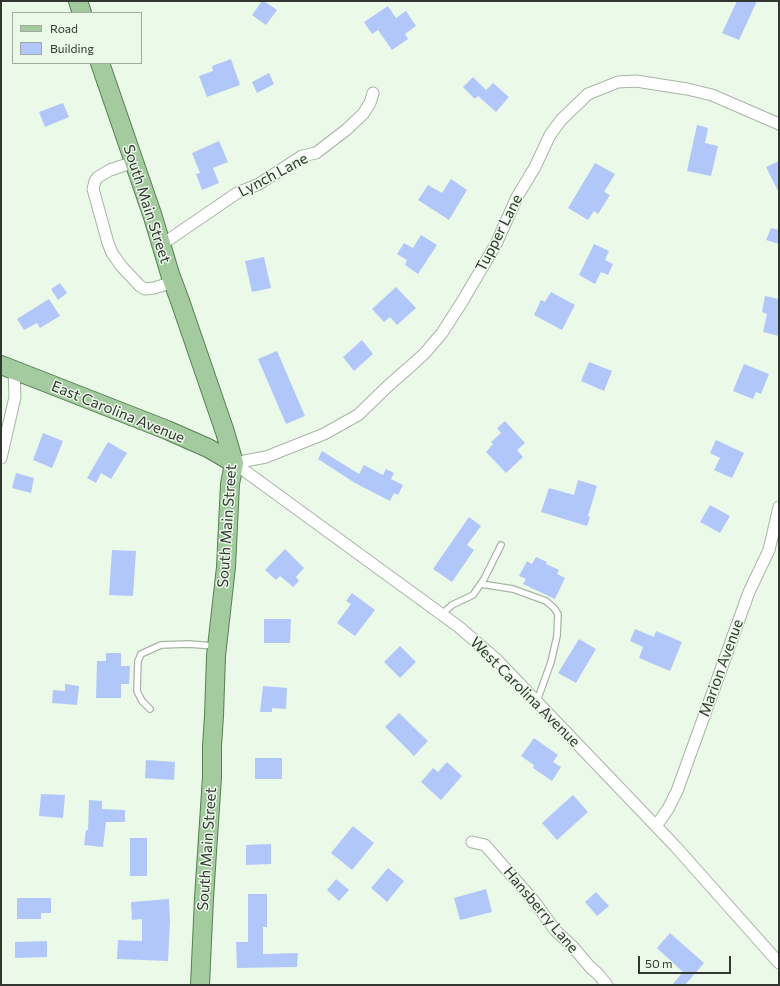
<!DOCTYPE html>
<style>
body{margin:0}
#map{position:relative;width:780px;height:986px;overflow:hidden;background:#ebf9e9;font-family:Commissioner,sans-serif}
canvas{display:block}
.frame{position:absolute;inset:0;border:2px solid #323731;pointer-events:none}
.legend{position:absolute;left:12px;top:12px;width:130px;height:52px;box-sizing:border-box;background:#ebf9e9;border:1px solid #a1ab9f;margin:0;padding:5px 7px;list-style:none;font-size:12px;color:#323731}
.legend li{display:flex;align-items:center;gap:8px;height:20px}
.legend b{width:20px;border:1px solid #a1ab9f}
.scale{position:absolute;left:638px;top:956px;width:93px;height:18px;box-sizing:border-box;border:2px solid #323731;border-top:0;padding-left:5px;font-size:12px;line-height:14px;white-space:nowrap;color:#323731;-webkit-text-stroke:3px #ebf9e9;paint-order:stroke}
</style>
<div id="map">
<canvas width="780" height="986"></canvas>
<div class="frame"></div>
<ul class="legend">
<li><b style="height:5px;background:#a4caa0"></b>Road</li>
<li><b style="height:11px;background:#b2c7f9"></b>Building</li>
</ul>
<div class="scale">50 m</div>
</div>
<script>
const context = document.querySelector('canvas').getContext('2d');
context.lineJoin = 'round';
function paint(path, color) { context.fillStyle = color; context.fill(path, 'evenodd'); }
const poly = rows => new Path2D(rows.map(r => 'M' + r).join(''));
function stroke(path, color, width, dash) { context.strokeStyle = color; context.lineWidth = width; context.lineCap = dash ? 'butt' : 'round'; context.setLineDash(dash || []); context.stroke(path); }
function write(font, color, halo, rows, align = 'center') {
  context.font = font + ' Commissioner,sans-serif'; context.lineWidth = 3; context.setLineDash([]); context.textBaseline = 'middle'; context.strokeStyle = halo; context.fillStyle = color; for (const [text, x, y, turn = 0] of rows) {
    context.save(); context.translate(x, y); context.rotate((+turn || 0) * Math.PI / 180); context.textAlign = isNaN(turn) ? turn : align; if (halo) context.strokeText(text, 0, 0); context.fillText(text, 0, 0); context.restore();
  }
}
const building = poly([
 [262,1,264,1,277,10,266,25,252,15],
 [737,1,757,1,739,40,722,33],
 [388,6,396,18,406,11,416,26,405,34,408,39,392,50,378,30,372,34,364,22],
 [231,59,240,85,207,97,199,76,213,71,212,66],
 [269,73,274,84,257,93,252,82],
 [473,77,486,90,493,83,509,97,496,112,478,96,475,99,463,87],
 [63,103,69,117,45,127,39,112],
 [697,125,708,128,705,143,718,146,711,176,687,171],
 [219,141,228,162,213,168,219,183,202,190,196,174,200,173,192,153],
 [779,161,779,193,766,167],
 [595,163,615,174,604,192,610,195,598,214,594,211,588,220,568,208],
 [451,179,467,190,449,220,418,200,428,185,442,193],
 [771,228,779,230,779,244,766,240],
 [421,235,437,245,418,274,405,265,407,260,397,254,404,243,413,248],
 [594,244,609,251,605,260,613,264,608,275,601,272,595,284,579,275],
 [264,257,271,288,252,292,245,261],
 [60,283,67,293,58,300,51,289],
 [396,287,416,308,397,325,390,317,384,322,372,309],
 [551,292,575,305,562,330,534,315,541,300,545,302],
 [765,296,779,299,779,336,763,332,767,314,762,312],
 [49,299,60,316,40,328,37,323,24,330,17,319],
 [362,340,373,354,354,371,343,357],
 [277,351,305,416,286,424,258,359],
 [589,362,612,371,604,391,581,381],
 [744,364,769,374,761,394,756,392,753,399,733,391],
 [505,421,525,443,517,450,523,457,506,473,486,452,493,444,491,442,501,433,497,428],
 [43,433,63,441,52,468,33,460],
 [716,440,744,453,732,478,714,470,720,458,710,453],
 [108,442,127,453,111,479,101,473,96,483,87,478],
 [322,451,359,474,364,465,383,475,386,469,394,473,391,479,403,485,398,495,394,493,390,501,355,483,318,459],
 [16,473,34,478,31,493,12,488],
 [578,480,597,486,588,516,590,517,587,526,541,512,549,488,574,495],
 [710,505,730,516,720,533,700,522],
 [469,517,481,526,467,545,474,550,452,582,433,569],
 [285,549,304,568,296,577,299,581,293,587,280,576,276,580,265,570],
 [112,550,136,551,133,596,109,595],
 [536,557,547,562,546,564,559,570,557,574,565,578,555,599,523,584,526,579,519,576,527,561,532,564],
 [352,593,375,610,355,636,337,623,351,604,346,601],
 [264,619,291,619,290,643,264,643],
 [635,629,654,637,656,631,682,642,670,671,639,658,643,647,630,641],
 [579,639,596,649,576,683,558,673],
 [400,646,416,662,400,678,384,662],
 [106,653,121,653,121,666,130,666,129,684,121,684,121,698,96,698,97,661,106,661],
 [65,684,79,686,77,705,52,703,53,690,65,691],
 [263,686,287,688,286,709,272,708,272,712,260,712],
 [399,713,428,741,414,756,385,727],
 [534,738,558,755,553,762,561,767,552,781,533,768,534,765,521,756],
 [255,758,282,758,282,779,255,779],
 [146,760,175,762,174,780,145,778],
 [447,762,462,776,441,800,421,782,433,768,438,772],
 [41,794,65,795,63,818,39,816],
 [573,795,588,812,557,840,542,823],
 [89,800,102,801,102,809,125,810,125,822,106,822,103,847,84,845,86,830,88,830],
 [353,826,374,843,352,870,331,853],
 [130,838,147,838,147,876,130,876],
 [271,844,271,864,246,865,246,845],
 [388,868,404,881,387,902,371,888],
 [336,879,349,890,339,901,327,890],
 [486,889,492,912,460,920,454,898],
 [596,892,609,906,597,916,585,902],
 [248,894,267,894,267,927,263,927,263,954,298,953,297,967,237,968,236,942,248,942],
 [17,898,51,898,51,913,41,913,41,919,17,919],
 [169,899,170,921,168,961,117,959,118,940,142,941,142,919,132,920,131,902],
 [670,933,704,963,685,985,672,985,683,972,657,948],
 [47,941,47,957,15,958,15,942]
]);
const lane = poly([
 [481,584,513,589,546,601,554,608,558,614,557,636,551,662,537,701],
 [442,614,452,605,473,595,484,579,501,545],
 [150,709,142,701,137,691,138,661,141,654,161,645,188,644,215,646]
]);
const street = poly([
 [134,162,110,170,98,177,95,181,93,189,108,243,112,253,122,267,140,286,145,289,154,288,173,282],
 [161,245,237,193,259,184,302,156,316,153,346,130,363,114,370,103,373,93],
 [1,458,15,397,14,370],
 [234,463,459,627,497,660,675,846,779,963],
 [234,463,266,457,324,434,358,415,389,385,413,364,425,353,442,333,462,302,496,244,517,197,535,167,550,135,561,120,588,94,618,82,636,81,687,89,712,95,779,124],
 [656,826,668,809,677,791,749,592,769,550,779,507],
 [472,842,485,845,534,901,555,930,573,947,590,967,598,974,607,985]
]);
const primary = poly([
 [78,1,82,13],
 [100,63,153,217,170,274,180,301,225,432,234,463,230,484,226,567,216,656,214,716,212,746,212,777,204,898,200,985],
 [1,365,167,430,208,448,234,463]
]);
const streetNames = [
 ["Lynch Lane",273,175,-28],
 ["South Main Street",147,204,72],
 ["Tupper Lane",499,233,-63],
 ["East Carolina Avenue",118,412,22],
 ["South Main Street",227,526,-86],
 ["Marion Avenue",721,668,-70],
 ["West Carolina Avenue",525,692,45],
 ["South Main Street",207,849,-86],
 ["Hansberry Lane",541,910,50]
];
paint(building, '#b2c7f9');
stroke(lane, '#a8b5a6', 8);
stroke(street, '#a8b5a6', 13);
stroke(primary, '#558050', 20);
stroke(lane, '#fff', 5.5);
stroke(street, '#fff', 11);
stroke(primary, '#a4caa0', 18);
write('15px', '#323731', '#ebf9e9', streetNames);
</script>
